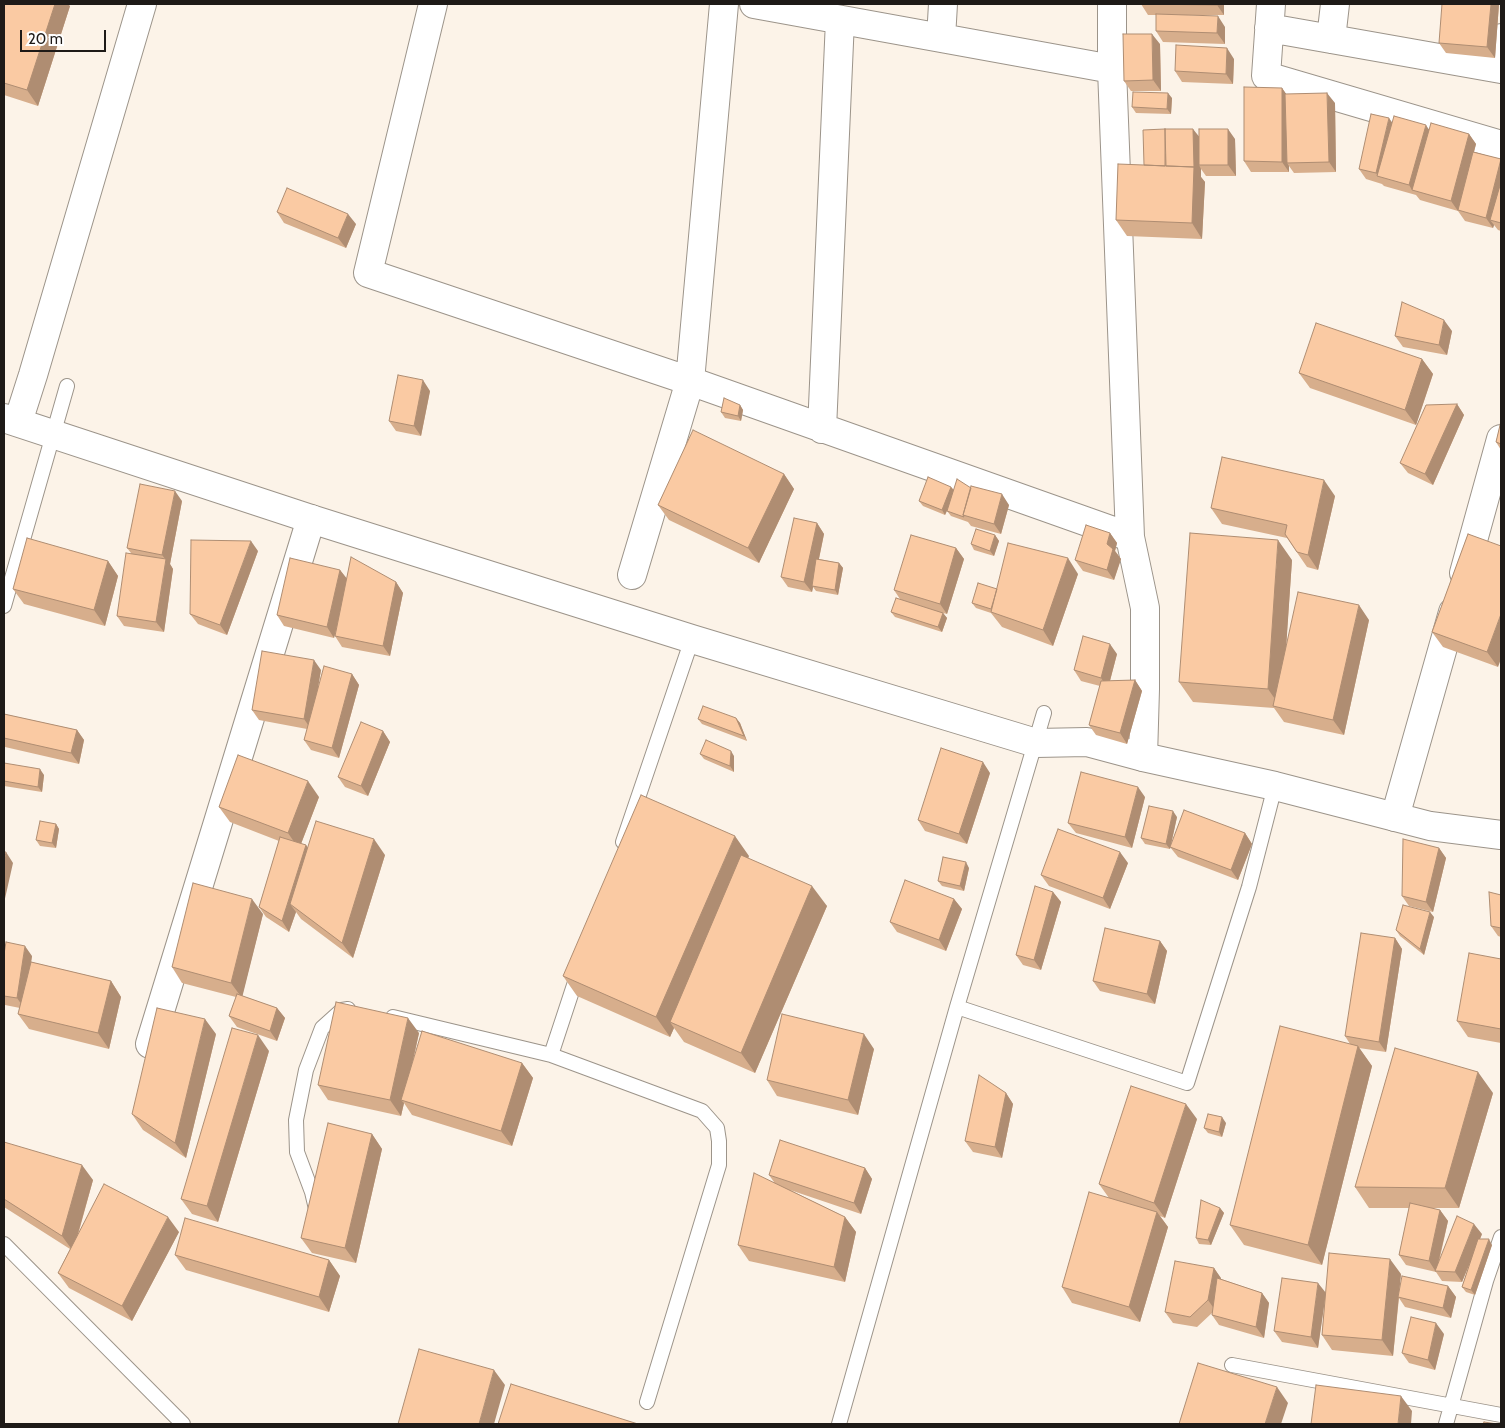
<!DOCTYPE html>
<style>
body{margin:0}
#map{position:relative;width:1505px;height:1428px;overflow:hidden;background:#fcf3e8;font-family:Cabin,sans-serif}
canvas{display:block}
.frame{position:absolute;inset:0;border:5px solid #1e1a17;pointer-events:none}
.scale{position:absolute;left:20px;top:30px;width:86px;height:22px;box-sizing:border-box;border:2px solid #1e1a17;border-top:0;padding-left:6px;font-size:15px;line-height:18px;white-space:nowrap;color:#1e1a17;-webkit-text-stroke:4px #fff;paint-order:stroke}
</style>
<div id="map">
<canvas width="1505" height="1428"></canvas>
<div class="frame"></div>
<div class="scale">20 m</div>
</div>
<script>
const context = document.querySelector('canvas').getContext('2d');
context.lineJoin = 'round';
const poly = rows => new Path2D(rows.map(r => 'M' + r).join(''));
function stroke(path, color, width, dash) { context.strokeStyle = color; context.lineWidth = width; context.lineCap = dash ? 'butt' : 'round'; context.setLineDash(dash || []); context.stroke(path); }
function paint(path, color) { context.fillStyle = color; context.fill(path, 'evenodd'); }
const lane = poly([
 [4,606,67,386],
 [623,842,692,639],
 [578,973,551,1055,702,1111,717,1128,719,1141,719,1165,647,1402],
 [957,1007,1187,1083,1249,887,1275,786],
 [393,1017,551,1055],
 [316,1209,312,1192,297,1152,296,1120,306,1070,322,1028,342,1010,348,1009],
 [4,1244,183,1424],
 [1232,1365,1501,1415],
 [839,1424,957,1007,1044,713],
 [1446,1424,1486,1281,1501,1237]
]);
const street = poly([
 [433,4,368,273,690,381,1130,537],
 [754,4,1112,69],
 [1112,4,1112,69,1130,537,1145,608,1145,689,1143,757],
 [1271,4,1266,76,1501,145],
 [1269,28,1501,69],
 [941,38,943,4],
 [1331,39,1335,4],
 [1497,68,1501,38],
 [822,429,840,20],
 [1464,573,1501,439],
 [632,575,690,381,724,4],
 [1395,817,1453,612],
 [150,1044,311,519]
]);
const secondary = poly([
 [4,418,311,519,692,639,1036,743,1087,742,1143,757,1275,786,1430,826,1501,835],
 [18,422,33,375,142,4]
]);
const wall = poly([
 [4,4,70,6,38,106,4,95],
 [1141,4,1224,4,1224,15,1178,15,1225,27,1225,44,1163,42,1156,31,1156,15,1148,15],
 [1499,4,1495,58,1446,53,1439,43],
 [1160,44,1161,91,1131,91,1124,81],
 [1234,59,1233,84,1182,82,1175,71],
 [1282,88,1286,94,1335,103,1336,172,1294,173,1289,166,1289,172,1251,172,1244,161],
 [1172,98,1171,114,1136,113,1132,107],
 [1392,123,1429,129,1469,134,1476,144,1474,152,1501,160,1501,231,1498,230,1494,225,1493,228,1465,221,1458,211,1420,200,1416,195,1384,186,1382,184,1366,179,1359,169],
 [1199,136,1235,139,1236,176,1206,176,1201,169,1201,177,1205,182,1202,239,1127,236,1116,220,1144,165],
 [277,212,356,224,346,248,284,223],
 [1452,331,1447,355,1403,347,1395,336],
 [1422,359,1433,374,1416,425,1310,388,1299,373],
 [430,391,421,436,396,431,389,421],
 [1457,404,1464,415,1433,485,1408,473,1400,463],
 [740,405,743,410,741,421,725,418,721,412],
 [1501,421,1501,450,1496,442],
 [784,474,794,489,759,563,669,520,658,505],
 [951,487,954,490,971,488,1009,505,1001,534,971,526,968,522,951,516,947,511,949,507,945,515,923,506,919,501],
 [1335,496,1318,570,1307,567,1287,538,1222,524,1211,508],
 [182,501,170,564,173,569,164,632,124,626,117,616,131,553,127,548],
 [817,523,824,534,819,559,839,563,843,568,838,595,816,591,813,587,812,592,788,587,781,577],
 [1110,533,1117,543,1115,551,1121,559,1114,580,1083,571,1075,560],
 [1468,534,1498,667,1443,647,1432,632],
 [995,535,999,541,994,556,974,550,971,544],
 [956,548,964,559,947,614,943,613,947,618,942,632,895,617,891,612,900,599,894,590],
 [258,551,227,635,198,624,190,614],
 [1292,560,1286,646,1369,620,1344,735,1284,722,1274,708,1193,702,1179,682],
 [108,561,118,576,105,626,24,604,13,589],
 [340,570,346,578,396,582,403,593,390,656,342,647,335,636,336,631,334,638,284,626,277,615],
 [1078,574,1053,646,1002,627,991,613,976,608,972,603,997,589],
 [1117,654,1110,681,1135,680,1142,691,1127,744,1096,735,1089,725,1100,686,1081,681,1074,670],
 [321,670,318,687,352,674,359,685,339,758,311,750,304,740,307,729,259,720,252,710],
 [4,714,77,730,84,740,79,764,5,747,4,745],
 [736,718,740,723,747,741,702,724,698,719],
 [383,731,390,742,368,796,345,787,338,777],
 [700,754,734,756,734,772,704,759],
 [4,763,44,775,42,792,4,786],
 [990,773,967,844,925,831,918,820],
 [319,797,301,844,306,845,308,848,385,855,353,958,301,919,296,912,289,932,266,917,259,907,279,841,230,822,219,807],
 [1145,797,1132,848,1076,833,1068,823],
 [1177,817,1170,849,1145,844,1141,838],
 [56,824,59,829,56,848,40,846,36,840],
 [1245,833,1252,844,1238,880,1178,857,1170,847],
 [1439,848,1446,858,1433,912,1409,906,1402,896],
 [749,856,748,858,827,906,755,1073,684,1042,674,1028,670,1037,577,996,563,976],
 [1128,863,1110,909,1049,886,1041,875],
 [969,868,964,891,942,886,938,881],
 [1053,892,1061,902,1041,970,1023,965,1016,955],
 [1501,895,1501,937,1498,936,1491,926],
 [954,899,962,909,946,951,897,932,890,922],
 [263,914,242,996,277,1008,285,1018,277,1041,237,1027,229,1016,236,997,182,983,172,967],
 [1434,917,1424,955,1400,936,1396,930],
 [1395,938,1402,949,1386,1052,1359,1048,1372,1066,1322,1265,1244,1245,1230,1225,1350,1044,1345,1036],
 [1160,941,1167,951,1155,1004,1100,991,1093,981],
 [4,954,32,956,31,962,111,981,121,997,109,1049,29,1029,18,1014,20,1008,5,1005,4,1003],
 [1501,959,1501,1043,1468,1037,1457,1021],
 [419,1033,412,1065,522,1063,533,1078,512,1146,412,1115,404,1103,401,1116,328,1100,318,1085],
 [216,1034,186,1158,143,1130,132,1114],
 [874,1049,858,1115,777,1096,767,1080],
 [269,1051,218,1222,192,1214,181,1199],
 [1006,1093,1013,1104,1002,1158,973,1152,965,1141],
 [1493,1093,1459,1208,1431,1208,1440,1210,1448,1221,1439,1262,1482,1234,1480,1239,1492,1245,1475,1295,1466,1292,1462,1287,1470,1262,1462,1282,1442,1281,1436,1272,1406,1265,1399,1255,1409,1208,1369,1208,1355,1187],
 [1197,1119,1165,1218,1160,1216,1168,1227,1140,1322,1072,1303,1062,1287,1109,1198,1099,1184],
 [1226,1123,1222,1137,1208,1133,1204,1128],
 [372,1134,382,1149,356,1263,312,1253,301,1238],
 [4,1142,93,1180,78,1235,179,1232,132,1321,69,1288,58,1273,70,1249,4,1207],
 [865,1168,872,1179,861,1214,790,1190,845,1217,856,1232,845,1282,749,1261,738,1245,774,1182,769,1175],
 [1220,1208,1224,1213,1211,1245,1199,1244,1196,1238],
 [175,1255,329,1260,340,1276,329,1312,186,1270],
 [1214,1268,1221,1279,1262,1293,1269,1303,1264,1338,1219,1325,1212,1315,1212,1313,1197,1327,1173,1323,1165,1312],
 [1401,1274,1399,1289,1448,1286,1456,1297,1451,1318,1405,1307,1399,1298,1393,1356,1332,1350,1322,1335,1325,1297,1318,1348,1282,1342,1274,1331,1326,1293],
 [1444,1334,1435,1370,1409,1363,1402,1353]
]);
const shadedWall = poly([
 [55,4,68,4,70,6,38,106,27,90],
 [1217,4,1224,4,1224,15,1217,5],
 [1491,4,1499,4,1495,58,1487,47],
 [1218,16,1225,27,1225,44,1217,33],
 [1152,34,1160,44,1161,91,1153,80],
 [1227,48,1234,59,1233,84,1226,74],
 [1282,88,1289,98,1287,163,1289,166,1289,172,1282,162],
 [1168,93,1172,98,1171,114,1167,109],
 [1327,93,1335,103,1336,172,1329,162],
 [1389,118,1396,128,1378,176,1376,173],
 [1426,125,1433,136,1412,190,1409,185],
 [1193,129,1201,139,1199,165,1201,169,1201,177,1205,182,1202,239,1192,223],
 [1228,129,1235,139,1236,176,1228,165],
 [1469,134,1476,144,1458,211,1451,201],
 [1501,159,1501,196,1490,220,1494,225,1493,228,1486,218],
 [348,214,356,224,346,248,338,238],
 [1444,320,1452,331,1447,355,1439,345],
 [1422,359,1433,374,1416,425,1405,410],
 [423,380,430,391,421,436,414,426],
 [1457,404,1464,415,1433,485,1425,474],
 [740,405,743,410,741,421,738,416],
 [784,474,794,489,759,563,748,548],
 [1324,480,1335,496,1318,570,1308,555],
 [951,487,955,492,945,515,942,510],
 [175,491,182,501,170,564,173,569,164,632,156,622,166,560,162,555],
 [1002,494,1009,505,1001,534,994,524],
 [817,523,824,534,812,592,804,582],
 [1110,533,1117,543,1115,551,1121,559,1114,580,1107,570,1107,544],
 [995,535,999,541,994,556,990,551],
 [1278,540,1292,560,1282,709,1268,689],
 [251,541,258,551,227,635,220,625],
 [956,548,964,559,947,614,940,604],
 [1068,558,1078,574,1053,646,1043,630],
 [108,561,118,576,105,626,94,610],
 [839,563,843,568,838,595,835,590],
 [340,570,348,580,334,638,327,627],
 [396,582,403,593,390,656,383,646],
 [1359,605,1369,620,1344,735,1333,720],
 [943,613,947,618,942,632,938,627],
 [1501,614,1501,659,1498,667,1487,652],
 [1110,644,1117,654,1108,688,1101,678],
 [314,660,321,670,311,729,304,719],
 [352,674,359,685,339,758,332,748],
 [1135,680,1142,691,1127,744,1120,733],
 [736,718,740,723,747,741,744,736],
 [77,730,84,740,79,764,71,753],
 [383,731,390,742,368,796,361,786],
 [731,751,734,756,734,772,730,766],
 [983,762,990,773,967,844,959,834],
 [40,769,44,775,42,792,38,787],
 [308,781,319,797,299,849,288,833],
 [1138,787,1145,797,1132,848,1125,837],
 [1173,811,1177,817,1170,849,1166,844],
 [56,824,59,829,56,848,52,843],
 [1245,833,1252,844,1238,880,1231,870],
 [735,836,749,856,676,1025,670,1022,674,1028,670,1037,656,1017],
 [374,839,385,855,353,958,342,943],
 [306,845,313,856,290,904,296,912,289,932,282,921],
 [1439,848,1446,858,1433,912,1426,902],
 [6,852,13,863,4,903,4,862],
 [1120,852,1128,863,1110,909,1103,898],
 [966,862,969,868,964,891,960,886],
 [812,886,827,906,755,1073,741,1053],
 [1053,892,1061,902,1041,970,1034,960],
 [252,899,263,914,242,998,231,983],
 [954,899,962,909,946,951,939,940],
 [1430,912,1434,917,1424,955,1420,949],
 [1395,938,1402,949,1386,1052,1379,1042],
 [1160,941,1167,951,1155,1004,1147,994],
 [25,946,32,956,24,1008,17,998],
 [111,981,121,997,109,1049,98,1033],
 [277,1008,285,1018,277,1041,270,1031],
 [408,1018,419,1033,404,1101,401,1100,404,1103,401,1116,390,1100],
 [205,1019,216,1034,186,1158,175,1143],
 [864,1034,874,1049,858,1115,848,1100],
 [258,1035,269,1051,218,1222,207,1206],
 [1358,1046,1372,1066,1322,1265,1308,1245],
 [522,1063,533,1078,512,1146,501,1131],
 [1478,1072,1493,1093,1459,1208,1445,1188],
 [1006,1093,1013,1104,1002,1158,995,1147],
 [1186,1104,1197,1119,1165,1218,1154,1203],
 [1222,1117,1226,1123,1222,1137,1219,1132],
 [372,1134,382,1149,356,1263,345,1248],
 [82,1165,93,1180,73,1251,62,1236],
 [865,1168,872,1179,861,1214,854,1203],
 [1220,1208,1224,1213,1211,1245,1208,1240],
 [1440,1210,1448,1221,1436,1272,1429,1261],
 [1157,1212,1168,1227,1140,1322,1129,1307],
 [168,1217,179,1232,132,1321,122,1306],
 [845,1217,856,1232,845,1282,834,1267],
 [1474,1224,1482,1234,1462,1282,1455,1272],
 [1489,1239,1492,1245,1475,1295,1471,1290],
 [1390,1259,1401,1274,1393,1356,1382,1340],
 [329,1260,340,1276,329,1312,319,1297],
 [1214,1268,1221,1278,1215,1310,1208,1300],
 [1318,1283,1326,1293,1318,1348,1311,1337],
 [1448,1286,1456,1297,1451,1318,1443,1308],
 [1262,1293,1269,1303,1264,1338,1256,1327],
 [1436,1323,1444,1334,1435,1370,1428,1360],
 [494,1370,505,1385,494,1424,479,1424],
 [1277,1387,1288,1403,1281,1424,1265,1424],
 [1401,1396,1412,1411,1411,1424,1398,1424]
]);
const building = poly([
 [4,4,55,4,27,90,4,83,4,4],
 [1141,4,1217,4,1217,5,1141,4],
 [1442,4,1491,4,1487,47,1439,43,1442,4],
 [1156,14,1218,16,1217,33,1156,31,1156,14],
 [1123,34,1152,34,1153,80,1124,81,1123,34],
 [1176,45,1227,48,1226,74,1175,71,1176,45],
 [1244,87,1282,88,1282,162,1244,161,1244,87],
 [1133,92,1168,93,1167,109,1132,107,1133,92],
 [1327,93,1329,162,1287,163,1285,94,1327,93],
 [1371,114,1389,118,1376,173,1359,169,1371,114],
 [1394,116,1426,125,1409,185,1377,176,1394,116],
 [1431,123,1469,134,1451,201,1412,190,1431,123],
 [1165,129,1193,129,1194,167,1166,166,1165,129],
 [1165,129,1165,166,1144,165,1143,130,1165,129],
 [1199,129,1228,129,1228,165,1199,165,1199,129],
 [1473,152,1501,159,1486,218,1458,210,1473,152],
 [1118,164,1194,167,1192,223,1116,220,1118,164],
 [1501,182,1501,223,1490,220,1501,182],
 [287,188,348,214,338,238,277,212,287,188],
 [1402,302,1444,320,1439,345,1395,336,1402,302],
 [1316,323,1422,359,1405,410,1299,373,1316,323],
 [398,375,423,380,414,426,389,421,398,375],
 [724,398,740,405,738,416,721,412,724,398],
 [1457,404,1425,474,1400,463,1426,405,1457,404],
 [1501,421,1501,444,1496,442,1501,421],
 [693,430,784,474,748,548,658,505,693,430],
 [1222,457,1324,480,1308,555,1297,552,1285,534,1287,525,1211,508,1222,457],
 [928,477,951,487,942,510,919,501,928,477],
 [957,479,971,488,963,515,964,517,947,511,957,479],
 [140,484,175,491,162,555,127,548,140,484],
 [971,486,1002,494,994,524,963,515,971,486],
 [794,518,817,523,804,582,781,577,794,518],
 [1086,525,1110,533,1107,544,1113,549,1107,570,1075,560,1086,525],
 [976,529,995,535,990,551,971,544,976,529],
 [1190,533,1278,540,1268,689,1179,682,1190,533],
 [1468,534,1501,546,1501,614,1487,652,1432,632,1468,534],
 [911,535,956,548,940,604,894,590,911,535],
 [27,538,108,561,94,610,13,589,27,538],
 [191,540,251,541,220,625,190,614,191,540],
 [1008,543,1068,558,1043,630,991,612,1008,543],
 [126,553,166,559,156,622,117,616,126,553],
 [351,557,396,582,383,646,335,636,351,557],
 [290,558,340,570,327,627,277,615,290,558],
 [816,559,839,563,835,590,812,586,816,559],
 [978,583,997,589,991,609,972,603,978,583],
 [1298,592,1359,605,1333,720,1273,706,1298,592],
 [896,598,943,613,938,627,891,612,896,598],
 [1083,636,1110,644,1101,678,1074,670,1083,636],
 [262,651,314,660,304,719,252,710,262,651],
 [324,666,352,674,332,748,304,740,324,666],
 [1135,680,1120,733,1089,725,1101,681,1135,680],
 [703,706,736,718,744,736,698,719,703,706],
 [4,714,77,730,71,753,4,738,4,714],
 [361,722,383,731,361,786,338,777,361,722],
 [706,740,731,751,730,766,700,754,706,740],
 [941,748,983,762,959,834,918,820,941,748],
 [238,755,308,781,288,833,219,807,238,755],
 [4,763,40,769,38,787,4,781,4,763],
 [1081,772,1138,787,1125,837,1068,823,1081,772],
 [641,795,735,836,656,1017,563,976,641,795],
 [1149,806,1173,811,1166,844,1141,838,1149,806],
 [1184,810,1245,833,1231,870,1170,847,1184,810],
 [40,821,56,824,52,843,36,840,40,821],
 [316,821,374,839,342,943,290,904,316,821],
 [1058,829,1120,852,1103,898,1041,875,1058,829],
 [280,837,306,845,282,921,259,907,280,837],
 [1403,839,1439,848,1426,902,1402,896,1403,839],
 [4,852,6,852,4,862,4,852],
 [741,855,812,886,741,1053,670,1022,741,855],
 [943,857,966,862,960,886,938,881,943,857],
 [905,880,954,899,939,940,890,922,905,880],
 [193,883,252,899,231,983,172,967,193,883],
 [1035,886,1053,892,1034,960,1016,955,1035,886],
 [1489,892,1501,895,1501,928,1491,926,1489,892],
 [1403,905,1430,912,1420,949,1396,930,1403,905],
 [1105,928,1160,941,1147,994,1093,981,1105,928],
 [1361,933,1395,938,1379,1042,1345,1036,1361,933],
 [6,942,25,946,17,998,4,996,4,954,6,942],
 [1469,953,1501,959,1501,1029,1457,1021,1469,953],
 [31,962,111,981,98,1033,18,1014,31,962],
 [237,994,277,1008,270,1031,229,1016,237,994],
 [336,1002,408,1018,390,1100,318,1085,336,1002],
 [157,1008,205,1019,175,1143,132,1114,157,1008],
 [782,1014,864,1034,848,1100,767,1080,782,1014],
 [1280,1026,1358,1046,1308,1245,1230,1225,1280,1026],
 [232,1028,258,1035,207,1206,181,1199,232,1028],
 [422,1031,522,1063,501,1131,401,1100,422,1031],
 [1395,1048,1478,1072,1445,1188,1355,1187,1395,1048],
 [979,1075,1006,1093,995,1147,965,1141,979,1075],
 [1131,1086,1186,1104,1154,1203,1099,1184,1131,1086],
 [1208,1114,1222,1117,1219,1132,1204,1128,1208,1114],
 [328,1123,372,1134,345,1248,301,1238,328,1123],
 [780,1140,865,1168,854,1203,769,1175,780,1140],
 [4,1142,82,1165,62,1236,4,1199,4,1142],
 [754,1173,845,1217,834,1267,738,1245,754,1173],
 [104,1184,168,1217,122,1306,58,1273,104,1184],
 [1089,1192,1157,1212,1129,1307,1062,1287,1089,1192],
 [1201,1200,1220,1208,1208,1240,1196,1238,1201,1200],
 [1410,1203,1440,1210,1429,1261,1399,1255,1410,1203],
 [1457,1216,1474,1224,1455,1272,1435,1271,1457,1216],
 [185,1218,329,1260,319,1297,175,1255,185,1218],
 [1478,1239,1489,1239,1471,1290,1462,1287,1478,1239],
 [1329,1253,1390,1259,1382,1340,1322,1335,1329,1253],
 [1175,1261,1214,1268,1208,1300,1190,1317,1165,1312,1175,1261],
 [1402,1276,1448,1286,1443,1308,1398,1297,1402,1276],
 [1217,1278,1262,1293,1256,1327,1212,1315,1217,1278],
 [1282,1278,1318,1283,1311,1337,1274,1331,1282,1278],
 [1411,1317,1436,1323,1428,1360,1402,1353,1411,1317],
 [419,1349,494,1370,479,1424,398,1424,419,1349],
 [1198,1363,1277,1387,1265,1424,1179,1424,1198,1363],
 [511,1384,638,1424,498,1424,511,1384],
 [1316,1385,1401,1396,1398,1424,1311,1424,1316,1385],
 [1484,1422,1497,1424,1483,1424,1484,1422]
]);
stroke(lane, '#9c948a', 16);
stroke(street, '#9c948a', 30);
stroke(secondary, '#9c948a', 30);
stroke(lane, '#fff', 14);
stroke(street, '#fff', 28);
stroke(secondary, '#fff', 28);
paint(wall, '#d7ae8c');
paint(shadedWall, '#af8d72');
paint(building, '#facaa3');
stroke(building, '#af8d72', 1);
</script>
